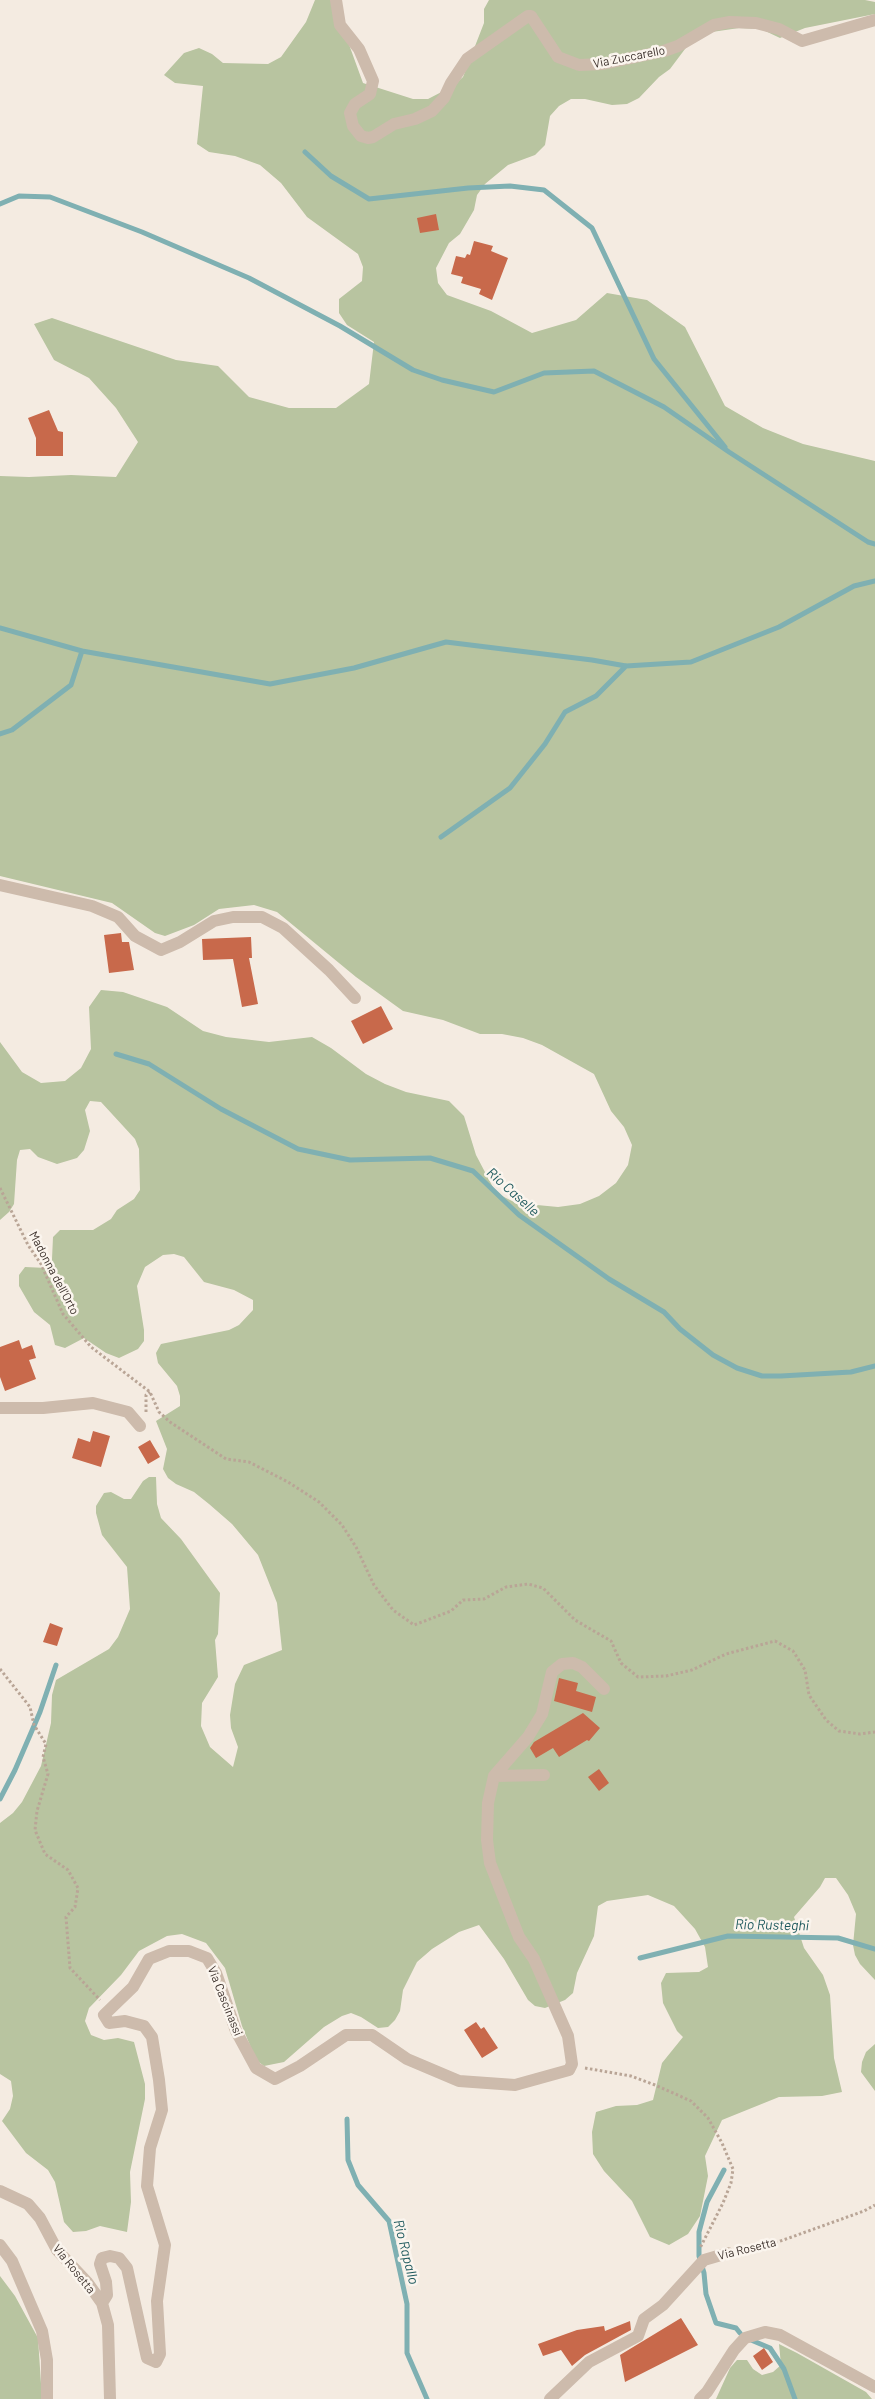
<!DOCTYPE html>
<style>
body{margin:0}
canvas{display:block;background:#f4ebe1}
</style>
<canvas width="875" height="2399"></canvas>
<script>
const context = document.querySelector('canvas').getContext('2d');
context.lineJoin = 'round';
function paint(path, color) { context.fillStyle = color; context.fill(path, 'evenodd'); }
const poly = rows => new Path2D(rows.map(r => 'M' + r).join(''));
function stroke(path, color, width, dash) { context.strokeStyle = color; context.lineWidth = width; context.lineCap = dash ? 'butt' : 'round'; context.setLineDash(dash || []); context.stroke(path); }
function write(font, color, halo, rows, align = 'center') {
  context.font = font + ' Barlow,sans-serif'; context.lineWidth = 5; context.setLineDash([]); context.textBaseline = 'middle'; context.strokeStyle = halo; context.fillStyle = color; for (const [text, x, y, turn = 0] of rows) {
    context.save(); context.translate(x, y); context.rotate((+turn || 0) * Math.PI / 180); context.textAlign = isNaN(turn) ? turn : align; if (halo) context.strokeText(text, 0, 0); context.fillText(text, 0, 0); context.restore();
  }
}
const green = poly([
 [315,0,341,0,343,28,363,83,413,99,428,99,453,86,463,77,484,23,484,9,489,0,865,0,875,2,875,14,805,28,780,38,761,29,739,28,712,32,688,45,670,69,659,77,639,98,627,104,612,105,585,99,571,99,559,106,550,116,545,145,535,155,508,165,485,184,477,195,474,210,460,234,449,243,436,268,438,283,447,295,491,311,532,333,576,320,607,293,647,300,685,327,725,406,763,428,803,444,875,461,875,1980,860,1964,855,1955,853,1945,856,1914,848,1895,836,1878,825,1878,820,1887,794,1917,804,1948,823,1975,830,1995,834,2058,842,2092,822,2096,779,2097,722,2120,705,2156,708,2176,700,2216,688,2234,669,2245,650,2237,632,2201,604,2171,593,2154,592,2132,596,2112,616,2106,637,2105,653,2100,662,2063,683,2037,677,2031,663,2003,661,1983,666,1973,699,1972,708,1967,705,1947,695,1929,674,1906,648,1895,607,1901,598,1906,594,1936,577,1973,573,1993,565,2000,545,2008,535,2006,528,2000,504,1959,479,1925,459,1932,432,1949,417,1962,403,1990,400,2011,395,2020,388,2027,378,2028,361,2017,351,2013,342,2016,324,2027,284,2062,264,2066,256,2060,242,2026,225,1968,206,1943,182,1934,167,1936,139,1951,121,1975,89,2008,85,2021,91,2035,104,2040,118,2038,134,2042,145,2084,145,2099,130,2172,131,2202,127,2232,100,2226,86,2231,73,2232,64,2222,55,2182,48,2170,26,2153,2,2121,10,2109,13,2096,11,2081,0,2074,0,1823,13,1813,22,1802,41,1766,51,1723,52,1695,56,1680,109,1649,118,1637,130,1609,127,1567,102,1535,96,1513,96,1506,104,1493,111,1492,124,1499,131,1499,143,1481,149,1477,156,1477,157,1504,161,1518,181,1539,220,1593,218,1634,215,1640,218,1677,202,1703,201,1726,210,1747,233,1767,238,1747,231,1728,230,1715,235,1684,244,1665,282,1650,277,1603,258,1555,232,1524,209,1504,194,1492,176,1484,168,1478,163,1469,167,1449,156,1421,180,1406,180,1396,177,1386,158,1363,156,1353,161,1344,229,1330,239,1325,253,1310,253,1300,234,1290,204,1282,184,1257,174,1254,163,1255,145,1267,137,1286,144,1330,144,1341,138,1349,119,1358,106,1353,84,1338,65,1348,55,1345,50,1325,34,1312,19,1286,19,1275,25,1267,47,1268,52,1259,53,1237,60,1230,93,1230,111,1219,117,1210,134,1199,140,1190,139,1149,135,1139,101,1102,90,1101,85,1110,90,1131,84,1150,77,1158,57,1164,38,1157,30,1149,20,1150,17,1160,14,1204,9,1212,0,1220,0,1042,22,1072,41,1083,65,1081,81,1068,91,1049,89,1007,101,990,123,992,167,1007,203,1031,226,1037,269,1042,312,1037,331,1048,366,1074,385,1084,406,1092,449,1101,464,1116,476,1155,496,1193,516,1203,558,1207,580,1204,599,1196,616,1183,628,1165,632,1145,624,1127,611,1111,594,1074,542,1045,523,1038,502,1034,480,1034,443,1020,403,1011,356,977,277,912,254,905,219,909,194,925,165,936,155,933,112,903,0,876,0,476,29,477,71,475,116,477,138,442,116,408,89,378,54,360,34,324,52,318,176,360,218,366,249,397,289,408,336,408,369,384,374,342,347,325,339,313,339,299,362,281,363,267,358,254,307,217,281,183,260,165,235,156,209,152,197,144,203,86,175,83,164,75,184,53,199,48,212,54,223,63,268,64,281,57,306,22],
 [875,2044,875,2091,861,2072,862,2062,866,2052],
 [0,2276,15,2296,38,2338,42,2399,0,2399],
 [779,2344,797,2353,866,2392,872,2399,716,2399,730,2368,737,2360,747,2360,753,2369,762,2375,773,2372,781,2365]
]);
const stream = poly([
 [305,152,331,176,369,199,468,188,510,186,544,190,592,228,654,359,725,447],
 [0,204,19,196,50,197,142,232,249,278,340,326,413,370,442,380,494,392,544,373,594,371,664,407,729,452,868,542,875,544],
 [0,628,82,651,270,684,354,668,446,642,592,660,626,666,691,662,779,627,854,586,875,581],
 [0,734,12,730,71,685,82,651],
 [441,837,510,788,545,744,565,712,596,696,626,666],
 [116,1054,149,1064,221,1109,298,1149,350,1160,430,1158,473,1171,519,1215,609,1279,664,1312,680,1329,713,1355,737,1368,762,1376,781,1376,851,1372,875,1366],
 [0,1799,15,1770,40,1712,56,1665],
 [640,1958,728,1936,838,1938,875,1949],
 [347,2119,348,2160,358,2185,389,2221,407,2304,407,2353,427,2399],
 [724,2170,707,2202,699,2232,699,2256,704,2273,706,2294,716,2323,736,2328,740,2333],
 [751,2340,770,2348,784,2369,795,2399]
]);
const building = poly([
 [436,214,439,230,420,233,417,218],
 [474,241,493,246,491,251,508,258,492,300,479,294,481,289,461,283,463,277,451,274,456,256,465,258,467,254,470,255],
 [49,410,58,431,63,432,63,456,36,456,36,438,28,418],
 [121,933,122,942,129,942,134,970,109,973,104,935],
 [251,937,252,958,249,958,258,1004,242,1007,233,959,203,960,202,939],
 [381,1006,393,1029,363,1044,351,1021],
 [19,1340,22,1349,32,1345,36,1358,29,1360,36,1379,5,1391,0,1377,0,1347],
 [93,1431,110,1436,101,1467,72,1458,78,1438,90,1442],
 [150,1440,160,1457,148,1464,138,1447],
 [50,1623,63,1628,57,1646,43,1642],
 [559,1678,578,1683,576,1691,596,1697,592,1712,554,1701],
 [583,1713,600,1728,589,1741,587,1740,559,1757,553,1748,536,1758,530,1748,534,1742],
 [599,1769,609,1783,599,1791,588,1777],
 [476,2022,481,2029,484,2027,498,2048,482,2058,464,2030],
 [681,2318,698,2345,625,2382,620,2355],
 [630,2321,631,2330,585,2355,572,2366,561,2350,543,2356,538,2344,577,2330,604,2326,605,2331],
 [764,2348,773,2362,762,2370,753,2356]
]);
const path = poly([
 [0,1188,28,1245,41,1264,63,1314,91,1347,150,1392,159,1412,170,1422,226,1459,249,1462,288,1482,319,1502,342,1525,356,1547,374,1585,393,1610,414,1625,451,1611,463,1600,484,1599,506,1587,528,1584,543,1588,575,1620,611,1641,621,1663,638,1677,666,1676,692,1670,726,1654,775,1641,793,1651,805,1670,809,1695,826,1720,839,1731,860,1734,875,1732],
 [146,1412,146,1395,150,1392],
 [0,1669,30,1707,34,1725,46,1744,43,1757,48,1774,37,1811,35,1830,45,1854,68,1870,78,1888,75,1907,66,1917,70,1968,100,2000],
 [585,2068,631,2076,655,2085,691,2101,708,2118,722,2143,733,2169,731,2183,723,2203,700,2248],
 [741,2250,775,2243,864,2211,875,2205]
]);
const minor = poly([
 [336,0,340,25,359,49,373,81,370,94,355,104,350,113,353,126,361,136,368,138,373,137,394,124,415,119,432,111,444,98,451,83,467,59,528,16,531,16,558,57,579,65,603,64,664,51,678,46,714,25,730,22,756,23,779,29,802,41,875,20],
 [0,885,92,906,118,917,135,936,161,950,180,942,214,921,233,917,262,917,283,928,329,970,355,998],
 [0,1408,43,1408,93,1403,128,1412,140,1426],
 [494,1776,544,1775],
 [0,2191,28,2204,40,2218,57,2250,87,2282,102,2303,108,2325,110,2399],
 [0,2245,12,2261,42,2331,47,2360,47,2399],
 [102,2303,107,2295,106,2282,100,2264,102,2258,110,2256,119,2258,127,2268,147,2358,156,2362,160,2354,157,2301,165,2245,147,2186,150,2148,162,2110,159,2080,152,2037,144,2026,125,2021,109,2023,104,2015,133,1987,149,1959,169,1951,189,1951,207,1958,216,1973,236,2031,256,2068,275,2079,300,2066,346,2035,372,2035,407,2059,459,2081,515,2085,569,2070,572,2064,568,2036,534,1959,519,1937,490,1863,487,1840,488,1803,494,1776,528,1737,542,1714,552,1672,562,1664,573,1663,582,1667,604,1689],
 [550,2399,589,2362,638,2336,644,2319,663,2305,704,2260,728,2253],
 [700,2399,707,2392,734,2350,745,2338,765,2332,780,2335,875,2387]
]);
const streetNames = [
 ["Via Zuccarello",629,57,-11],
 ["Madonna dell'Orto",54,1273,62],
 ["Via Cascinassi",225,2001,68],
 ["Via Rosetta",747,2249,-14],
 ["Via Rosetta",74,2269,51]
];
const waterNames = [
 ["Rio Caselle",513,1192,42],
 ["Rio Rusteghi",772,1925,1],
 ["Rio Rapallo",406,2252,76]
];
paint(green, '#b8c4a0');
stroke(stream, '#7fb0b2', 5);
paint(building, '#c8694b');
stroke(path, '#b9a596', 3, [2.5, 2.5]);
stroke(minor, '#cdbbac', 12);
write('12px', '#3b302b', '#fbf5ee', streetNames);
write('italic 14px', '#1f5a5e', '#fbf5ee', waterNames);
</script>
